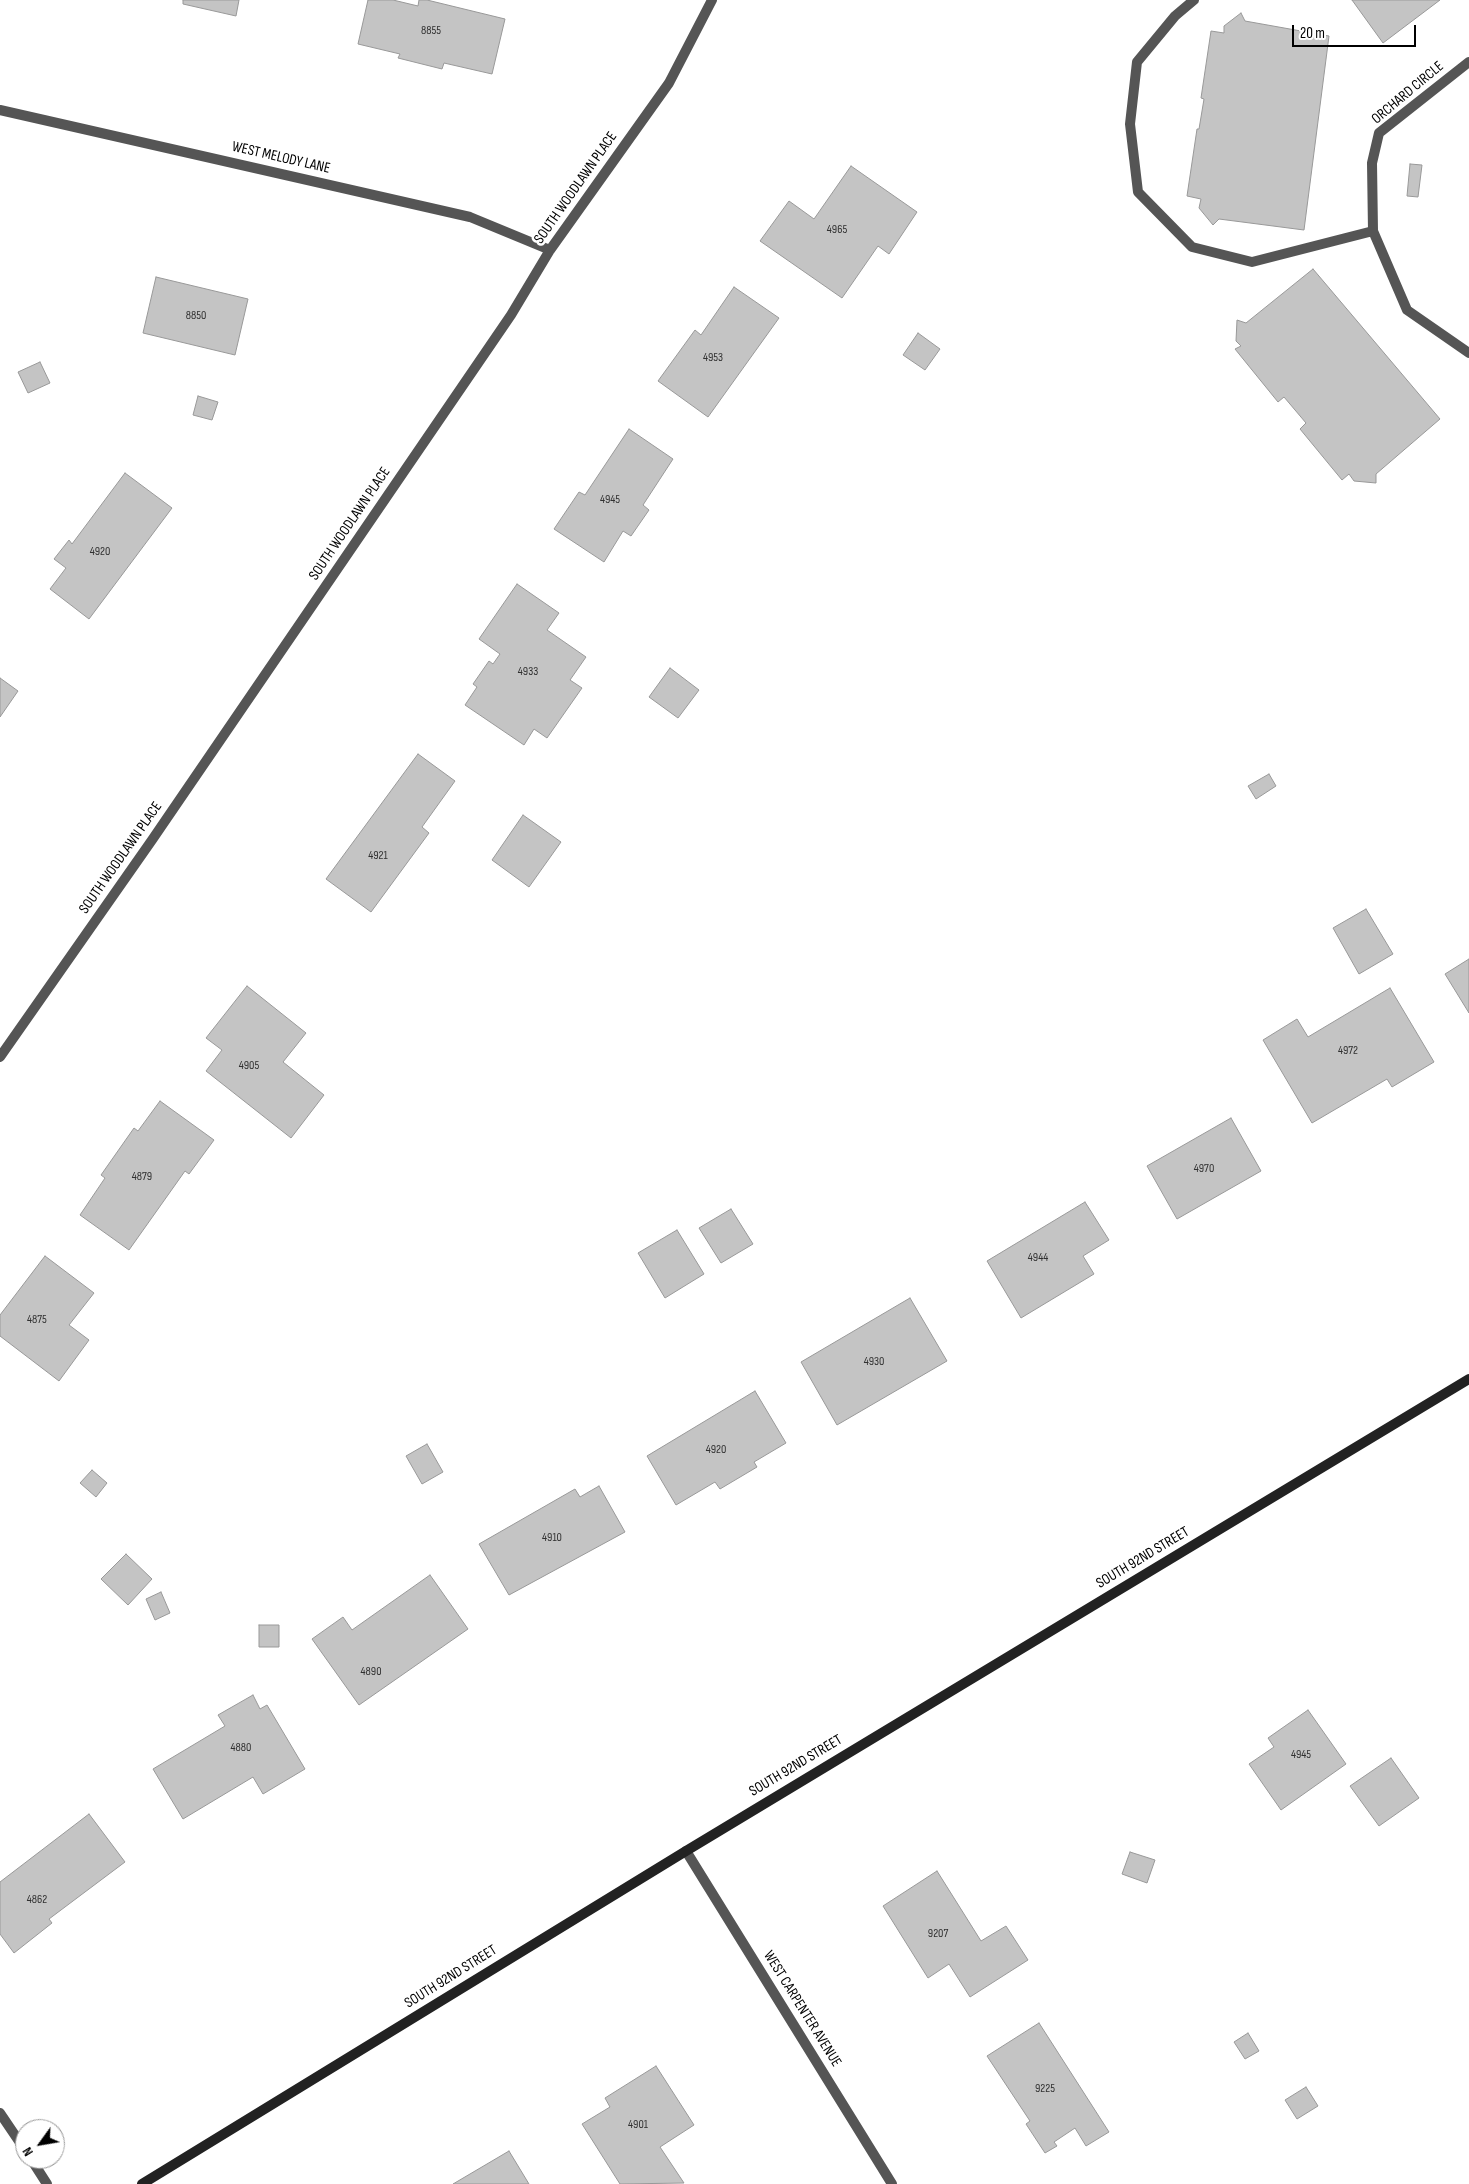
<!DOCTYPE html>
<style>
body{margin:0}
#map{position:relative;width:1469px;height:2184px;overflow:hidden;background:#fff;font-family:"Sofia Sans Condensed",sans-serif}
canvas{display:block}
.north{position:absolute;left:15px;top:2119px;width:50px;height:50px;box-sizing:border-box;background:#fff;border:1px solid #999;border-radius:50%;rotate:238deg;font-size:14px;font-weight:700;line-height:20px;text-align:center;color:#000}
.north::after{content:'';display:block;margin:auto;width:18px;height:22px;background:#000;clip-path:polygon(50% 0,100% 100%,50% 72%,0 100%)}
.scale{position:absolute;left:1292px;top:25px;width:124px;height:22px;box-sizing:border-box;border:2px solid #000;border-top:0;padding-left:6px;font-size:15px;line-height:18px;white-space:nowrap;color:#000;-webkit-text-stroke:4px #fff;paint-order:stroke}
</style>
<div id="map">
<canvas width="1469" height="2184"></canvas>
<div class="north">N</div>
<div class="scale">20 m</div>
</div>
<script>
const context = document.querySelector('canvas').getContext('2d');
context.lineJoin = 'round';
function paint(path, color) { context.fillStyle = color; context.fill(path, 'evenodd'); }
const poly = rows => new Path2D(rows.map(r => 'M' + r).join(''));
function stroke(path, color, width, dash) { context.strokeStyle = color; context.lineWidth = width; context.lineCap = dash ? 'butt' : 'round'; context.setLineDash(dash || []); context.stroke(path); }
function write(font, color, halo, rows, align = 'center') {
  context.font = font + ' "Sofia Sans Condensed",sans-serif'; context.lineWidth = 5; context.setLineDash([]); context.textBaseline = 'middle'; context.strokeStyle = halo; context.fillStyle = color; for (const [text, x, y, turn = 0] of rows) {
    context.save(); context.translate(x, y); context.rotate((+turn || 0) * Math.PI / 180); context.textAlign = isNaN(turn) ? turn : align; if (halo) context.strokeText(text, 0, 0); context.fillText(text, 0, 0); context.restore();
  }
}
const building = poly([
 [183,0,239,0,236,16,183,4,183,0],
 [368,0,393,0,418,6,419,0,427,0,505,19,492,74,444,63,442,69,398,58,400,54,358,44,368,0],
 [1352,0,1440,0,1383,43,1352,0],
 [1241,13,1245,21,1329,36,1304,230,1219,219,1213,225,1199,208,1201,199,1187,196,1197,129,1199,129,1204,99,1201,98,1211,31,1224,33,1224,26,1241,13],
 [1410,164,1422,165,1418,197,1407,196,1410,164],
 [851,166,917,212,889,254,878,246,842,298,760,241,789,201,814,219,851,166],
 [1313,269,1440,419,1376,474,1376,483,1354,481,1349,474,1342,480,1300,429,1306,423,1284,397,1278,402,1235,349,1241,346,1236,341,1237,320,1246,323,1313,269],
 [156,277,248,299,235,355,143,333,156,277],
 [734,287,779,318,708,417,658,381,695,330,701,335,734,287],
 [918,333,940,349,925,370,903,355,918,333],
 [40,362,50,383,28,393,18,372,40,362],
 [198,396,218,402,212,420,193,415,198,396],
 [629,429,673,459,643,505,649,510,631,536,623,531,604,562,554,529,579,492,585,495,629,429],
 [125,473,172,508,89,619,50,589,66,568,54,559,69,540,72,544,125,473],
 [517,584,559,613,547,630,586,657,570,680,582,688,547,738,534,729,524,745,465,705,477,687,473,684,489,661,493,664,500,654,479,639,517,584],
 [670,668,699,690,678,718,649,697,670,668],
 [0,678,18,691,0,717,0,678],
 [418,754,455,781,422,827,429,833,371,912,326,879,418,754],
 [1269,774,1276,786,1256,799,1248,786,1269,774],
 [523,815,561,842,529,887,492,860,523,815],
 [1366,909,1393,954,1359,974,1333,928,1366,909],
 [1469,959,1469,1013,1445,974,1469,959],
 [247,986,306,1033,283,1062,324,1095,291,1138,206,1071,222,1050,206,1038,247,986],
 [1390,988,1434,1062,1392,1087,1387,1079,1312,1123,1263,1040,1297,1019,1308,1037,1390,988],
 [160,1101,214,1140,189,1174,185,1171,129,1250,80,1215,105,1178,101,1175,134,1128,138,1131,160,1101],
 [1231,1118,1261,1171,1177,1219,1147,1166,1231,1118],
 [1085,1202,1109,1240,1083,1256,1094,1274,1021,1318,987,1261,1085,1202],
 [731,1209,753,1244,721,1263,699,1228,731,1209],
 [677,1230,704,1274,665,1298,638,1253,677,1230],
 [45,1256,94,1293,69,1325,89,1340,59,1381,0,1336,0,1315,45,1256],
 [910,1298,947,1361,837,1425,801,1362,910,1298],
 [755,1391,786,1443,754,1462,757,1467,720,1489,715,1482,676,1505,647,1456,755,1391],
 [427,1444,443,1472,422,1484,406,1456,427,1444],
 [92,1470,107,1483,96,1497,80,1483,92,1470],
 [599,1486,625,1532,509,1595,479,1544,575,1489,580,1497,599,1486],
 [126,1554,152,1579,128,1605,101,1579,126,1554],
 [430,1575,468,1629,359,1705,312,1639,343,1617,352,1630,430,1575],
 [161,1592,170,1613,155,1620,146,1599,161,1592],
 [259,1625,279,1625,279,1647,259,1647,259,1625],
 [253,1695,260,1709,267,1705,305,1769,263,1794,253,1777,183,1819,153,1769,225,1726,218,1715,253,1695],
 [1308,1710,1346,1764,1281,1810,1249,1764,1274,1747,1268,1738,1308,1710],
 [1391,1758,1419,1798,1379,1826,1350,1786,1391,1758],
 [89,1814,125,1862,49,1919,52,1923,14,1953,0,1934,0,1882,89,1814],
 [1130,1852,1155,1860,1147,1883,1122,1874,1130,1852],
 [937,1871,981,1941,1006,1926,1028,1960,970,1997,949,1964,928,1978,883,1906,937,1871],
 [1039,2023,1109,2132,1086,2146,1075,2128,1054,2142,1057,2146,1045,2153,1026,2124,1030,2121,987,2056,1039,2023],
 [1248,2033,1259,2051,1245,2059,1234,2042,1248,2033],
 [656,2066,694,2125,660,2147,684,2183,620,2184,582,2124,610,2107,605,2098,656,2066],
 [1306,2087,1318,2106,1297,2119,1285,2100,1306,2087],
 [509,2151,529,2184,453,2184,509,2151]
]);
const service = poly([
 [1194,0,1175,16,1137,62,1130,124,1138,192,1192,247,1252,262,1373,231],
 [1469,62,1379,133,1372,163,1373,231,1407,310,1469,353]
]);
const minor = poly([
 [0,110,470,217,550,250],
 [0,1057,152,840,511,315,550,250,669,83,712,0],
 [686,1851,892,2184],
 [0,2113,25,2150],
 [31,2159,47,2184]
]);
const secondary = poly([
 [142,2184,686,1851,1469,1379]
]);
const numberNames = [
 ["8855",431,31],
 ["4965",837,230],
 ["8850",196,316],
 ["4953",713,358],
 ["4945",610,500],
 ["4920",100,552],
 ["4933",528,672],
 ["4921",378,856],
 ["4972",1348,1051],
 ["4905",249,1066],
 ["4970",1204,1169],
 ["4879",142,1177],
 ["4944",1038,1258],
 ["4875",37,1320],
 ["4930",874,1362],
 ["4920",716,1450],
 ["4910",552,1538],
 ["4890",371,1672],
 ["4880",241,1748],
 ["4945",1301,1755],
 ["4862",37,1900],
 ["9207",938,1934],
 ["9225",1045,2089],
 ["4901",638,2125]
];
const streetNames = [
 ["ORCHARD CIRCLE",1408,93,-40],
 ["WEST MELODY LANE",281,158,13],
 ["SOUTH WOODLAWN PLACE",576,188,-55],
 ["SOUTH WOODLAWN PLACE",350,524,-56],
 ["SOUTH WOODLAWN PLACE",121,858,-55],
 ["SOUTH 92ND STREET",1143,1558,-31],
 ["SOUTH 92ND STREET",796,1766,-31],
 ["SOUTH 92ND STREET",451,1977,-32],
 ["WEST CARPENTER AVENUE",802,2009,58]
];
paint(building, '#c4c4c4');
stroke(building, '#999', 1);
stroke(service, '#555', 10);
stroke(minor, '#555', 10);
stroke(secondary, '#222', 10);
write('12px', '#313131', null, numberNames);
write('15px', '#000', '#fff', streetNames);
</script>
